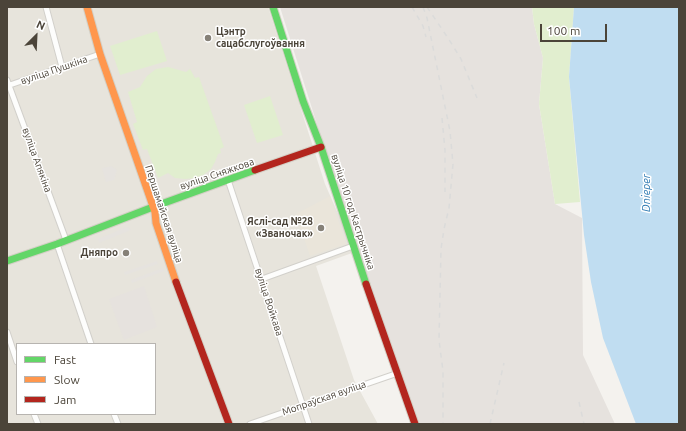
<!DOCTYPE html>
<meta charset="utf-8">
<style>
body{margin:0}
#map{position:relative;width:686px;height:431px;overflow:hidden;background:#f4f2ee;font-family:Ubuntu,sans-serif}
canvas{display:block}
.frame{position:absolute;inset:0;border:8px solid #4b4439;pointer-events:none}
.legend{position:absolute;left:16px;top:343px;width:140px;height:72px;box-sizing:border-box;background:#fff;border:1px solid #b7b4b0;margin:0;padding:5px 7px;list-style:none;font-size:12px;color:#4b4439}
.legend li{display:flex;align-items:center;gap:8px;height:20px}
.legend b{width:20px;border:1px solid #b7b4b0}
.north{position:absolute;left:16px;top:16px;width:40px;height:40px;-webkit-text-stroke:3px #fff;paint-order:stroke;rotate:24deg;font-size:11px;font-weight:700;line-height:16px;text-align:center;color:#4b4439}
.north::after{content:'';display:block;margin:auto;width:14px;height:18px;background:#4b4439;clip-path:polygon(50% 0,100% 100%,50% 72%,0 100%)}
.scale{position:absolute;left:540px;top:24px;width:67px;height:18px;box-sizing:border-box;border:2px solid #4b4439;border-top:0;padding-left:5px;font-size:12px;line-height:14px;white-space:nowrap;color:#4b4439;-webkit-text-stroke:3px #fff;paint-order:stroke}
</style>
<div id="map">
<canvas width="686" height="431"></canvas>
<div class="frame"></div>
<ul class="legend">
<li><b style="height:5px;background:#63d668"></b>Fast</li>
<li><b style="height:5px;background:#ff974d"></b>Slow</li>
<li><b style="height:5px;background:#b3261e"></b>Jam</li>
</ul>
<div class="north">N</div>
<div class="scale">100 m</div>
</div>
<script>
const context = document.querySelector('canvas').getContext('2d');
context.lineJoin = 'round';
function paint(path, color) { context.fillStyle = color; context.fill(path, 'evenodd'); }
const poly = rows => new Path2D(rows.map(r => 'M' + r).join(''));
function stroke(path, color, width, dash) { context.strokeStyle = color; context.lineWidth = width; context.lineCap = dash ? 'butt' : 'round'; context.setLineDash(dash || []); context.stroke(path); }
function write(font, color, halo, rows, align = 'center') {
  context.font = font + ' Ubuntu,sans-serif'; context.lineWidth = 3; context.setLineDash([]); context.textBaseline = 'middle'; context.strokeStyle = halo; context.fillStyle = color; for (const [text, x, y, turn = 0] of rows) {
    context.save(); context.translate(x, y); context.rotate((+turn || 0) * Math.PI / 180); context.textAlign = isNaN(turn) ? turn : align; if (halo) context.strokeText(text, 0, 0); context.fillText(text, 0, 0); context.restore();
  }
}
const residential = poly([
 [7,7,268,7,325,184,350,241,352,253,316,266,354,380,378,424,7,424],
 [17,344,155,344,155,414,17,414]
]);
const industrial = poly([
 [280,7,532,7,534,24,543,58,539,104,555,204,582,218,583,355,615,424,418,424,352,235],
 [144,286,157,327,124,340,109,299]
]);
const education = poly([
 [330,196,346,244,310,256,296,214]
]);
const green = poly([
 [532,7,574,7,569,77,580,202,555,204,539,104,543,58,534,24],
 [157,31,167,61,120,75,110,46],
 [168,67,186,72,190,69,195,78,199,77,224,147,220,149,221,153,218,154,215,162,211,169,203,175,194,178,185,179,175,178,168,173,158,178,147,149,143,150,133,124,137,122,128,92,140,87,147,76,156,69],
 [270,96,283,135,257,143,244,105]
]);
const parking = poly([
 [111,166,117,170,114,180,106,182,102,168],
 [127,227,131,230,99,243,98,239],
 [157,261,158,264,125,275,124,272],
 [163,268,164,271,132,283,131,280]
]);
const water = poly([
 [574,7,679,7,679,424,636,424,603,338,591,282,584,235,569,77]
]);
const street = poly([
 [46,7,62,67],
 [7,80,66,240],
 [7,86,100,54],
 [228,180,309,424],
 [57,244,91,344],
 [262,279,353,246],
 [7,332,17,362],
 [34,414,38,424],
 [114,414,118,424],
 [250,424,398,373]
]);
const fast = poly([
 [273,7,303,101,321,147,366,284],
 [7,261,57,244,153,207,255,170]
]);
const slow = poly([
 [87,7,100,54,155,212,156,223,176,282]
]);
const jam = poly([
 [255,170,321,147],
 [176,282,229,424],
 [366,284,415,424]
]);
const rail = poly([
 [412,7,423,26,426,37],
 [423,7,427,18,450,131,453,164,449,208,444,229,441,249,439,340,443,371,443,424],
 [427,7,448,38,461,59,477,98],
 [442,118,445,150,445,192],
 [579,402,584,424],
 [490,424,504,363]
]);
const markers = [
 [208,38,4,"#868178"],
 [321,228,4,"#868178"],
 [126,253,4,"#868178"]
];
const poiNames = [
 ["Цэнтр",216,32,"left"],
 ["сацабслугоўвання",216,44,"left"],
 ["Яслі-сад №28",313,222],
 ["«Званочак»",313,234],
 ["Дняпро",118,253]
];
const streetNames = [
 ["вуліца Пушкіна",54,70,-19],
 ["вуліца Апякіна",37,160,70],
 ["вуліца Сняжкова",217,174,-19],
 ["вуліца 10 год Кастрычніка",353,212,72],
 ["Першамайская вуліца",164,214,72],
 ["вуліца Войкава",269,302,72],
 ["Мопраўская вуліца",324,398,-19]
];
const waterNames = [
 ["Dnieper",646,193,-90]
];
paint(residential, '#e7e4dc');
paint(industrial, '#e6e2de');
paint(education, '#eae5da');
paint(green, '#e1eecf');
paint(parking, '#e6e3df');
paint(water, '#c0ddf1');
stroke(street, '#d2d0cb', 7);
stroke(fast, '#d3cfc5', 9);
stroke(slow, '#d3cfc5', 9);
stroke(jam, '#d3cfc5', 9);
stroke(street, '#fdfdfc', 5);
stroke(fast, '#63d668', 7);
stroke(slow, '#ff974d', 7);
stroke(jam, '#b3261e', 7);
stroke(rail, '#dbdbda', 1.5, [5, 5]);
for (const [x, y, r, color] of markers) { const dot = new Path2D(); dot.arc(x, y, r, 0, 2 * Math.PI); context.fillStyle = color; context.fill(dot); stroke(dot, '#fff', 1.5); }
write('bold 10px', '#4b4439', '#fff', poiNames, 'right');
write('10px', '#4b4439', '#fff', streetNames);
write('italic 11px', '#2e7ab2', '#fff', waterNames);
</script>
